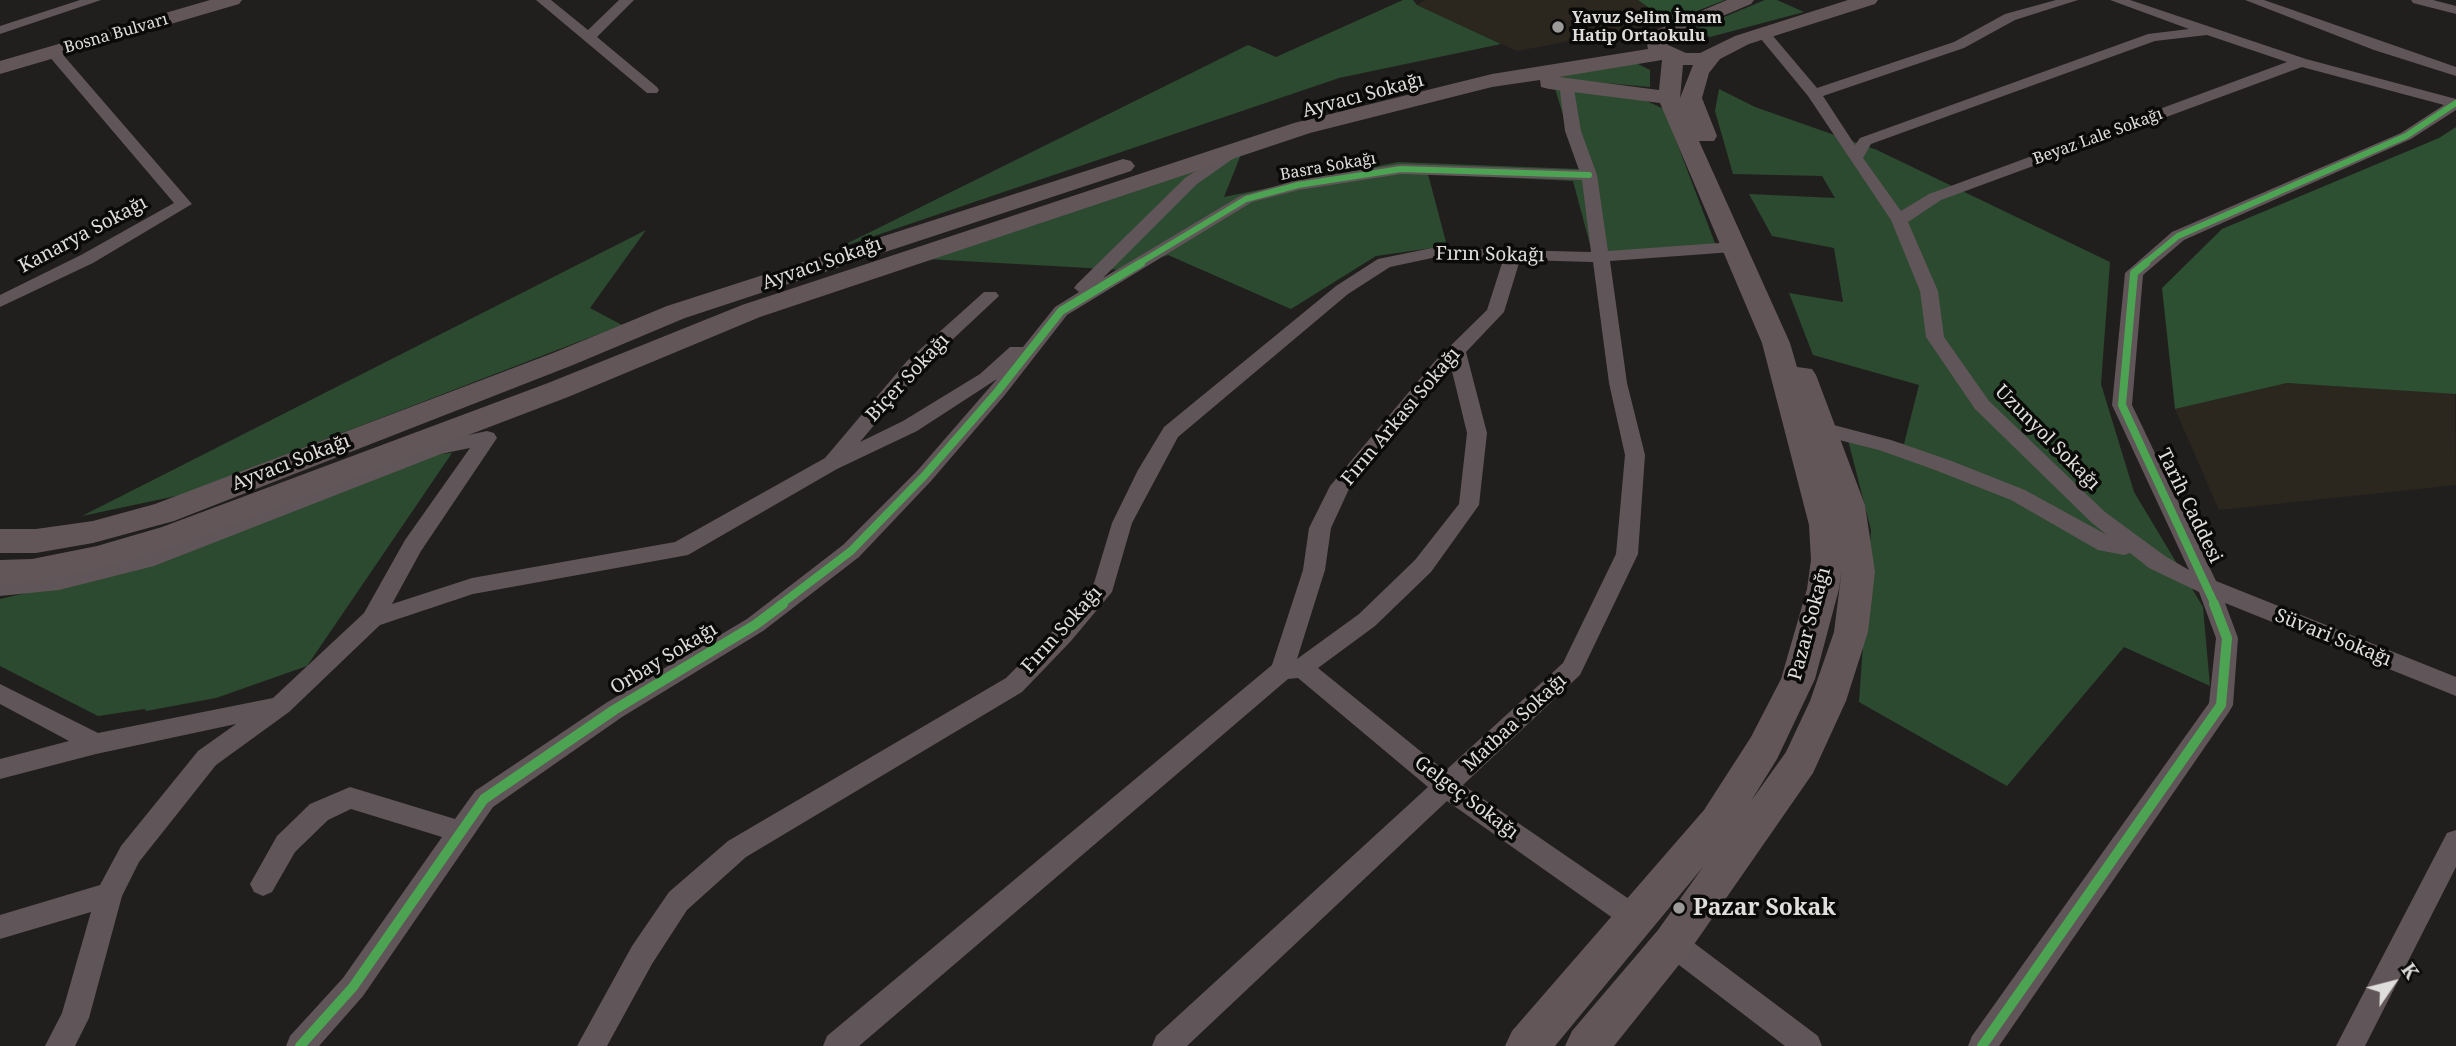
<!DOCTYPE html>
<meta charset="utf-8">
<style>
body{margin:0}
#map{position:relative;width:2456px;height:1046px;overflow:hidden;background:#211f1d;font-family:"Noto Serif",serif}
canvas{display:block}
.north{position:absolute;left:2358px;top:948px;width:70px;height:70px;-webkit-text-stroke:5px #0a0a08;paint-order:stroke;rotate:55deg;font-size:19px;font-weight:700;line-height:28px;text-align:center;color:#e0dedc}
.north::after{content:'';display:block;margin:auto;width:24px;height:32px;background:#e0dedc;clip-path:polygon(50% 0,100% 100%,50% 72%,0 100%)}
</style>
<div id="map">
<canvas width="2456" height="1046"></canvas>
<div class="north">K</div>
</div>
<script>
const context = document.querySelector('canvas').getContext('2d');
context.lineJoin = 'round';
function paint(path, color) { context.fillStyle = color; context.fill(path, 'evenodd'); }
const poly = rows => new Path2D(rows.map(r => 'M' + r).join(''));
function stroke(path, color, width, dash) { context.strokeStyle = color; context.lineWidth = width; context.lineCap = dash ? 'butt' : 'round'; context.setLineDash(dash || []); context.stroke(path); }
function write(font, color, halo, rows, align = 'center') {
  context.font = font + ' "Noto Serif",serif'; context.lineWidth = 7; context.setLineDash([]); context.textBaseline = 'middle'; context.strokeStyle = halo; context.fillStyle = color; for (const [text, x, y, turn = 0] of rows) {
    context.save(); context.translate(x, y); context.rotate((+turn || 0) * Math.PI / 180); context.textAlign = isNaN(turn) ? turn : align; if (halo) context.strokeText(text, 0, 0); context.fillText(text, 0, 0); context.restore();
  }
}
const built = poly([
 [1426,0,1638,0,1669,22,1517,51,1417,5],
 [2287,383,2455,393,2456,485,2219,510,2175,409]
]);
const green = poly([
 [1403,0,1413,0,1417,5,1501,44,1339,78,836,249,1248,45,1276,57],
 [1765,0,1777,0,1804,12,1710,37,1695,29],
 [1634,62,1650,70,1650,87,1549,78],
 [1554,85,1636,96,1664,109,1718,251,1592,252,1573,181,1428,174,1447,246,1376,256,1291,309,1168,255,1124,270,927,259,1242,152,1224,197,1398,162,1579,169],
 [1719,89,1755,107,1877,150,2110,262,2101,384,2134,492,2203,607,2210,686,2124,647,2007,786,1859,702,1871,530,1847,436,1904,444,1919,385,1813,355,1789,293,1843,302,1834,248,1772,236,1749,194,1835,198,1822,176,1733,174,1715,111],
 [646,230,590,308,622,325,181,495,82,516],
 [452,453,307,666,216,698,146,711,145,709,98,716,0,666,0,599,156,563,419,456]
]);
const forest = poly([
 [1638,0,1725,0,1669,22],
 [2456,127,2456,394,2287,383,2175,409,2162,288,2222,229,2439,138]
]);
const minor = poly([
 [80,0,101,0,0,34,0,26,80,0],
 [536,0,551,0,588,30,619,0,634,0,597,37,657,87,659,90,657,93,647,93,536,0],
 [2056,0,2078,0,2015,20,1964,48,1823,96,1855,145,1860,138,2148,34,2189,29,2110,0,2130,0,2306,59,2456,99,2456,110,2411,139,2184,240,2143,275,2132,405,2216,581,2456,677,2456,696,2225,603,2238,638,2233,705,2229,712,1999,1046,1968,1046,1972,1036,2209,703,2216,638,2199,592,2149,568,2130,553,2124,555,2098,550,2011,500,1935,470,1879,450,1815,434,1812,429,1815,424,1822,422,1891,440,1949,460,2025,490,2107,535,2091,522,1975,409,1926,337,1920,291,1891,220,1808,96,1756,33,1763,29,1768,30,1817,88,1954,42,2005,14,2056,0],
 [2207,35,2287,62,1929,194,1901,211,1863,158,1871,144,2155,41,2207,35],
 [2302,67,2444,105,2401,133,2172,232,2125,273,2112,405,2189,570,2165,556,2105,512,1989,401,1944,337,1938,291,1908,222,1941,200,2302,67],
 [2245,0,2264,0,2456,67,2456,76,2374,50,2245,0],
 [2411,0,2433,0,2456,6,2456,14,2413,3,2411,0],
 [53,48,58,49,192,204,93,263,0,307,0,295,81,255,174,203,48,55,46,52,53,48],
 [1566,79,1573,83,1581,131,1597,175,1608,251,1733,242,1741,247,1733,252,1610,261,1627,383,1645,455,1638,554,1580,675,1463,785,1645,910,1649,919,1645,928,1636,931,1627,928,1447,801,1187,1046,1152,1046,1156,1036,1428,787,1298,678,1288,679,859,1046,823,1046,827,1036,1272,665,1303,570,1309,528,1330,486,1435,361,1487,310,1503,260,1432,258,1390,267,1348,294,1178,437,1132,523,1112,592,1071,641,1022,692,746,857,687,910,652,964,607,1046,577,1046,632,946,669,892,728,841,1006,678,1055,629,1094,583,1112,523,1138,470,1164,427,1336,286,1378,259,1432,248,1591,252,1582,180,1401,174,1299,190,1252,202,1067,315,1004,396,931,481,859,557,763,631,622,717,493,807,363,996,319,1046,286,1046,290,1036,343,978,442,837,351,809,328,820,295,852,272,892,263,896,254,892,250,884,277,836,310,804,350,787,455,819,475,791,606,703,747,619,843,545,917,471,997,379,917,431,837,469,688,555,473,594,380,625,289,712,216,765,139,862,122,896,89,1018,75,1046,45,1046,62,1013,91,912,0,939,0,915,100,885,121,846,198,751,236,724,96,754,0,779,0,759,69,741,0,704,0,684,98,733,273,698,364,613,405,540,470,448,441,454,154,566,59,590,0,596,0,580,59,574,150,551,430,443,487,431,494,433,497,438,421,551,392,604,472,578,675,542,825,458,907,361,984,292,996,292,999,296,921,369,860,442,903,421,980,374,1010,347,1023,347,1055,307,1079,292,1074,288,1077,284,1185,178,1234,146,1239,144,1247,149,1197,184,1103,278,1240,196,1298,180,1401,164,1579,170,1565,131,1559,83,1566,79],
 [1520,260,1593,262,1609,383,1625,455,1616,554,1563,663,1445,771,1318,668,1375,626,1431,572,1479,505,1487,433,1466,352,1504,312,1520,260],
 [1451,367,1467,433,1459,504,1415,560,1359,614,1297,659,1325,570,1331,528,1349,489,1451,367],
 [2456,830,2456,867,2365,1046,2336,1046,2447,833,2456,830],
 [1672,930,1682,934,1818,1036,1822,1046,1785,1046,1662,952,1658,943,1662,934,1672,930]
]);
const secondary = poly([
 [210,0,242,0,239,4,0,74,0,61,210,0],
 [1727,0,1754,0,1751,4,1668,39,1668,45,1686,53,1700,53,1735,36,1848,0,1878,0,1875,4,1749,44,1720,59,1709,73,1702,98,1717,136,1714,141,1699,141,1790,343,1797,367,1812,369,1816,375,1865,505,1875,572,1868,632,1846,701,1813,773,1686,956,1614,1046,1565,1046,1572,1031,1658,930,1703,867,1555,1046,1505,1046,1512,1031,1704,810,1751,737,1781,679,1807,589,1811,560,1809,525,1762,343,1660,103,1549,89,1541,87,1540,80,1492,87,1310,133,760,317,568,397,183,544,97,570,32,583,0,584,0,560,32,559,97,546,162,527,548,383,742,305,1294,123,1492,74,1648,49,1646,39,1654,31,1727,0],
 [1662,60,1659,90,1559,77,1662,60],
 [1683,65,1693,65,1680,98,1683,65],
 [1842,568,1834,632,1810,701,1786,752,1751,801,1777,759,1815,679,1839,589,1842,568],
 [1123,159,1131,161,1135,166,1131,171,685,318,573,365,174,521,93,543,36,553,0,553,0,529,36,529,93,521,155,504,553,353,667,306,1123,159]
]);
const cyclewayFar2 = poly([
 [1138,264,1246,199,1298,185,1401,169,1589,175],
 [2144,264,2178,236,2406,136,2456,103]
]);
const cyclewayFar1 = poly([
 [2146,263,2134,273,2122,405,2215,605],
 [780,605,851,551,924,476,997,392,1061,311,1141,263]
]);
const cycleway = poly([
 [300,1046,353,987,484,799,614,710,755,625,783,604],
 [1982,1046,2221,705,2227,638,2214,604]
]);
const markers = [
 [1558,27,7,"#9d9b99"],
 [1679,908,7,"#9d9b99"]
];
const farPoinames = [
 ["Yavuz Selim İmam",1572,18],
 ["Hatip Ortaokulu",1572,36]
];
const farStreetnames = [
 ["Bosna Bulvarı",116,34,-16],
 ["Beyaz Lale Sokağı",2098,137,-20],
 ["Basra Sokağı",1328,167,-10]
];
const streetNames = [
 ["Ayvacı Sokağı",1363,96,-15],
 ["Kanarya Sokağı",83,235,-28],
 ["Fırın Sokağı",1490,255,1],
 ["Ayvacı Sokağı",822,264,-19],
 ["Biçer Sokağı",908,378,-47],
 ["Fırın Arkası Sokağı",1401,417,-50],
 ["Uzunyol Sokağı",2047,438,45],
 ["Ayvacı Sokağı",291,463,-21],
 ["Tarih Caddesi",2189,506,64],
 ["Pazar Sokağı",1810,624,-75],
 ["Fırın Sokağı",1062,630,-48],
 ["Süvari Sokağı",2333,638,22],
 ["Orbay Sokağı",664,659,-31],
 ["Matbaa Sokağı",1515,723,-43],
 ["Gelgeç Sokağı",1466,798,37]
];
const nearPoinames = [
 ["Pazar Sokak",1693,908]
];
paint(built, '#2b271f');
paint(green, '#2c4a30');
paint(forest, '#2d4f32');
paint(minor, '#605558');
paint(secondary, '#625659');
stroke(cyclewayFar2, '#4ca352', 6);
stroke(cyclewayFar1, '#4ca352', 8);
stroke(cycleway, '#4ca352', 10);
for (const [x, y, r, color] of markers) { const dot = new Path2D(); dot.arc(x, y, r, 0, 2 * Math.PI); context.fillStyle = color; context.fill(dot); stroke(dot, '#0a0a08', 2.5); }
write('bold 16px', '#e0dedc', '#0a0a08', farPoinames, 'left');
write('16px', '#e0dedc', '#0a0a08', farStreetnames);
write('19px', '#e0dedc', '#0a0a08', streetNames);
write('bold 23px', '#e0dedc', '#0a0a08', nearPoinames, 'left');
</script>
